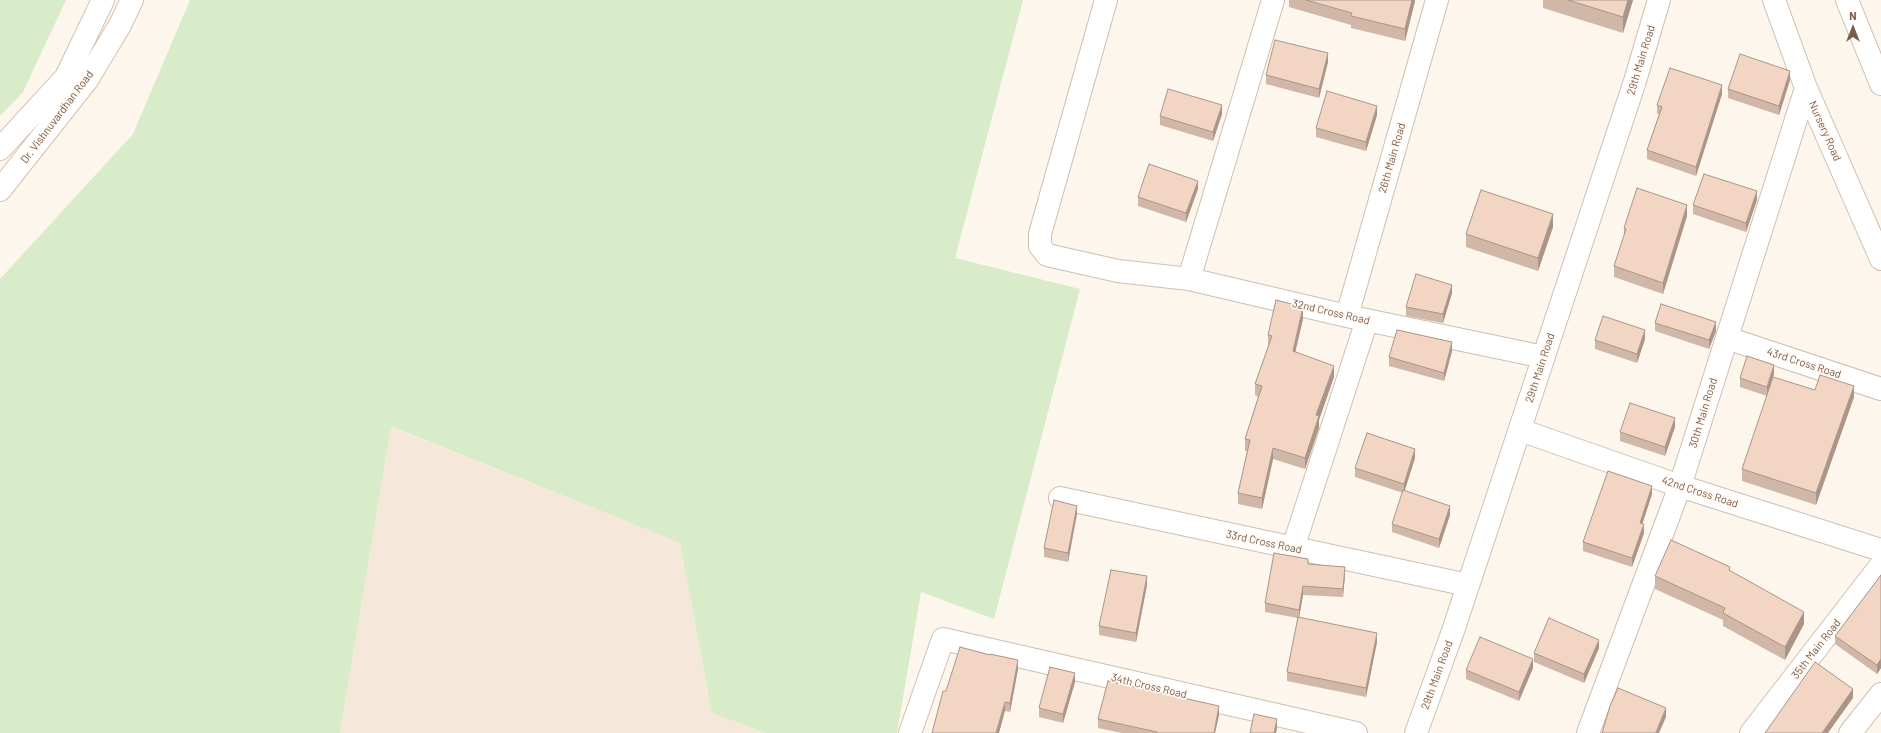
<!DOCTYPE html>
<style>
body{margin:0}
#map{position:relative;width:1881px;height:733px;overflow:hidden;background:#fdf6ec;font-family:Barlow,sans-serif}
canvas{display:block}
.north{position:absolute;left:1833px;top:8px;width:40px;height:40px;-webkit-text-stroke:3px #fffaf3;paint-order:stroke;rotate:0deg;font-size:11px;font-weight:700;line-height:16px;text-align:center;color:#7a5c4d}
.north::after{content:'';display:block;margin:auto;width:14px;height:18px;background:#7a5c4d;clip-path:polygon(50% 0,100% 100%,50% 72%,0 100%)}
</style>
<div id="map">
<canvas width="1881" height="733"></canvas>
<div class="north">N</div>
</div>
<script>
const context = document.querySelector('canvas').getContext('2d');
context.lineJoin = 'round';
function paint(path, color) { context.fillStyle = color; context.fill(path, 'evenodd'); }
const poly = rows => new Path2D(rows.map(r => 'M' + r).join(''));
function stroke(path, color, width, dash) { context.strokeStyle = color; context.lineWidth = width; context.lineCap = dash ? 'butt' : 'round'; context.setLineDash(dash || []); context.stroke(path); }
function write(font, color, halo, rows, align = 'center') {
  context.font = font + ' Barlow,sans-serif'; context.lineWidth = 3.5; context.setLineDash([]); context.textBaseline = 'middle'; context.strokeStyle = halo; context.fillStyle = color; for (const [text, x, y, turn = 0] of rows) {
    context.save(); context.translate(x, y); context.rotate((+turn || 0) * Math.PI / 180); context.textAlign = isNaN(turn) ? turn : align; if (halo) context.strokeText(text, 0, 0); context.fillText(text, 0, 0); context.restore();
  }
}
const residential = poly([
 [390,426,680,543,712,713,766,733,340,733]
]);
const green = poly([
 [0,0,66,0,23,92,0,116],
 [190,0,1023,0,955,258,1080,289,994,619,921,592,897,733,766,733,712,713,680,543,391,426,340,733,0,733,0,279,133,134]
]);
const street = poly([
 [1106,0,1040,234,1040,246,1047,255,1118,271,1189,279,1347,316,1544,357],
 [1774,0,1806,88,1881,259],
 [1847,0,1881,84],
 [1189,279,1273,0],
 [1347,316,1437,0],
 [1727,338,1881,389],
 [1520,430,1680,486,1881,550],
 [1060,498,1468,585],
 [1293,548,1367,320],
 [910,733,943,639,1356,733],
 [1416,733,1453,631,1635,81,1659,0],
 [1588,733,1680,486,1806,88],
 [1751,733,1881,565],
 [1850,733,1881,694]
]);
const secondary = poly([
 [0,149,66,77,103,0],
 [0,190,87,80,120,25,132,0]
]);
const wall = poly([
 [1289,0,1415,0,1405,41,1351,28,1351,25,1289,7],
 [1543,0,1633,0,1623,33,1543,8],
 [1328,62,1319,98,1266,84,1266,75],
 [1790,80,1779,115,1728,98,1728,89],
 [1722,94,1696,176,1647,159,1647,150,1659,114,1657,114,1657,105],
 [1222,114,1213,141,1160,125,1160,116],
 [1377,115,1366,151,1316,137,1316,128],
 [1198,189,1186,222,1138,206,1138,197],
 [1757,200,1746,232,1693,214,1693,205],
 [1687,216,1663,294,1614,277,1614,266,1624,236,1624,228],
 [1553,227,1538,271,1466,247,1466,234],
 [1452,293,1443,323,1406,316,1406,307],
 [1303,319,1295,351,1334,377,1319,420,1319,428,1305,469,1273,459,1262,509,1238,504,1238,493,1247,451,1245,451,1245,439,1258,397,1255,395,1255,384,1268,347,1268,335],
 [1655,323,1716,331,1709,349,1655,331],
 [1645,339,1637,363,1595,349,1595,340],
 [1452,351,1444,381,1389,366,1389,357],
 [1774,374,1767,396,1740,387,1740,378],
 [1815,390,1854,397,1816,505,1742,481,1742,469],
 [1675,427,1665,456,1620,441,1620,432],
 [1415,458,1404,491,1450,515,1439,548,1392,532,1392,524,1403,493,1355,477,1355,468],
 [1652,494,1642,524,1644,533,1632,567,1583,551,1583,542],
 [1077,514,1068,562,1044,557,1044,548],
 [1308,564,1345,575,1343,597,1303,595,1299,618,1377,642,1366,697,1287,681,1287,672,1298,618,1265,612,1265,603],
 [1730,571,1804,624,1785,660,1723,626,1723,620,1655,589,1655,576],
 [1881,575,1881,668,1877,674,1835,644,1835,636],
 [1147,585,1136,642,1099,635,1099,626],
 [1599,648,1584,683,1534,662,1534,653],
 [1533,668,1519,701,1466,679,1466,670],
 [1018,669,1010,712,1005,711,946,691],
 [1075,682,1063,723,1039,717,1039,708],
 [1219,715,1215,733,1122,733,1098,728,1098,719]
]);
const shadedWall = poly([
 [1412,0,1415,0,1415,1,1405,41,1405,29],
 [1628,0,1633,0,1623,33,1623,17],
 [1328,53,1328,62,1319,98,1319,89],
 [1790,71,1790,80,1779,115,1779,106],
 [1722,85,1722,94,1696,176,1696,167],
 [1222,105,1222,114,1213,141,1213,132],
 [1377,106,1377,115,1366,151,1366,142],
 [1198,181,1198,189,1186,222,1186,213],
 [1757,191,1757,200,1746,232,1746,223],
 [1687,205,1687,216,1663,294,1663,283],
 [1553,214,1553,227,1538,271,1538,258],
 [1452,285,1452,293,1443,323,1443,314],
 [1303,307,1303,319,1293,362,1293,351],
 [1716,322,1716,331,1709,349,1709,340],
 [1645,330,1645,339,1637,363,1637,354],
 [1452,342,1452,351,1444,381,1444,373],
 [1774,365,1774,374,1767,396,1767,387],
 [1334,366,1334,377,1319,420,1319,428,1305,469,1305,458,1316,415],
 [1854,386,1854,397,1816,505,1816,493],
 [1675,418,1675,427,1665,456,1665,447],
 [1273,448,1273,459,1262,509,1262,498],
 [1415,449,1415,458,1404,493,1404,484],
 [1652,486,1652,494,1640,531,1640,523],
 [1077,506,1077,514,1068,562,1068,553],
 [1450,506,1450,515,1439,548,1439,539],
 [1644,524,1644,533,1632,567,1632,558],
 [1345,567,1345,575,1343,597,1343,589],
 [1147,576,1147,585,1136,642,1136,633],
 [1303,586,1303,595,1299,618,1299,610],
 [1804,612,1804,624,1785,660,1785,647],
 [1377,633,1377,642,1366,697,1366,688],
 [1599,640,1599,648,1584,683,1584,674],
 [1533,659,1533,668,1519,701,1519,692],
 [1881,659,1881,668,1877,674,1877,665],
 [1018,660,1018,669,1010,712,1010,703],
 [1075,673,1075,682,1063,723,1063,714],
 [1853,689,1853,698,1828,733,1822,733],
 [1005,702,1005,711,999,733,996,733],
 [1219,706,1219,715,1215,733,1214,733],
 [1666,708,1666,717,1659,733,1656,733],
 [1277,719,1277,728,1276,733,1274,733]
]);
const building = poly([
 [1306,0,1412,0,1405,29,1351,16,1352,13,1306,0],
 [1568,0,1628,0,1623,17,1568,0],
 [1275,40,1328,53,1319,89,1266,75,1275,40],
 [1740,54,1790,71,1779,106,1728,89,1740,54],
 [1670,68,1722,85,1696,167,1647,150,1662,107,1657,105,1670,68],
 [1168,89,1222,105,1213,132,1160,116,1168,89],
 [1327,91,1377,106,1366,142,1316,128,1327,91],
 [1149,164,1198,181,1186,213,1138,197,1149,164],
 [1704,174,1757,191,1746,223,1693,205,1704,174],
 [1637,188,1687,205,1663,283,1614,266,1626,229,1624,228,1637,188],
 [1481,190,1553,214,1538,258,1466,234,1481,190],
 [1416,274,1452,285,1443,314,1406,307,1416,274],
 [1276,300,1303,307,1293,351,1334,366,1316,415,1319,416,1305,458,1273,448,1262,498,1238,493,1250,440,1245,439,1262,386,1255,384,1272,336,1268,335,1276,300],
 [1661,304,1716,322,1709,340,1655,323,1661,304],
 [1603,316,1645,330,1637,354,1595,340,1603,316],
 [1397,330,1452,342,1444,373,1389,357,1397,330],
 [1747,356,1774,365,1767,387,1740,378,1747,356],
 [1820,375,1854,386,1816,493,1742,469,1773,377,1815,390,1820,375],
 [1630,403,1675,418,1665,447,1620,432,1630,403],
 [1367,433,1415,449,1404,484,1355,468,1367,433],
 [1608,471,1652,486,1640,523,1644,524,1632,558,1583,542,1608,471],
 [1403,490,1450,506,1439,539,1392,524,1403,490],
 [1054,500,1077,506,1068,553,1044,548,1054,500],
 [1671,540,1730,567,1729,570,1804,612,1785,647,1723,613,1725,608,1655,576,1671,540],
 [1274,553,1308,559,1308,564,1345,567,1343,589,1303,586,1299,610,1265,603,1274,553],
 [1111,570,1147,576,1136,633,1099,626,1111,570],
 [1881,575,1881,659,1877,665,1835,636,1881,575],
 [1298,617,1377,633,1366,688,1287,672,1298,617],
 [1549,618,1599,640,1584,674,1534,653,1549,618],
 [1480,637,1533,659,1519,692,1466,670,1480,637],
 [960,647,990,655,990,654,1018,660,1010,703,1005,702,996,733,932,733,943,691,946,691,960,647],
 [1815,662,1853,689,1822,733,1765,733,1815,662],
 [1050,667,1075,673,1063,714,1039,708,1050,667],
 [1108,681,1219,706,1214,733,1156,733,1157,732,1098,719,1108,681],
 [1618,688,1666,708,1656,732,1656,733,1602,733,1610,706,1618,688],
 [1254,714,1277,719,1274,733,1250,733,1254,714]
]);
const streetNames = [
 ["29th Main Road",1641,60,-73],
 ["Dr. Vishnuvardhan Road",57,117,-53],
 ["Nursery Road",1825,131,66],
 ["26th Main Road",1392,158,-74],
 ["32nd Cross Road",1331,312,13],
 ["43rd Cross Road",1804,363,18],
 ["29th Main Road",1540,368,-72],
 ["30th Main Road",1703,413,-73],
 ["42nd Cross Road",1700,492,18],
 ["33rd Cross Road",1264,542,12],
 ["35th Main Road",1816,649,-52],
 ["29th Main Road",1437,675,-70],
 ["34th Cross Road",1149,686,13]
];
paint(residential, '#f5e8da');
paint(green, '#d8ecc9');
stroke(street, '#d1beb0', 24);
stroke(secondary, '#d6c0b0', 24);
stroke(street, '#fff', 22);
stroke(secondary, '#fff', 22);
paint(wall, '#d1b7a8');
paint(shadedWall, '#aa9588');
paint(building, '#f3d5c3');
stroke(building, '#aa9588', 1);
write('11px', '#7a5c4d', '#fffaf3', streetNames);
</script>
